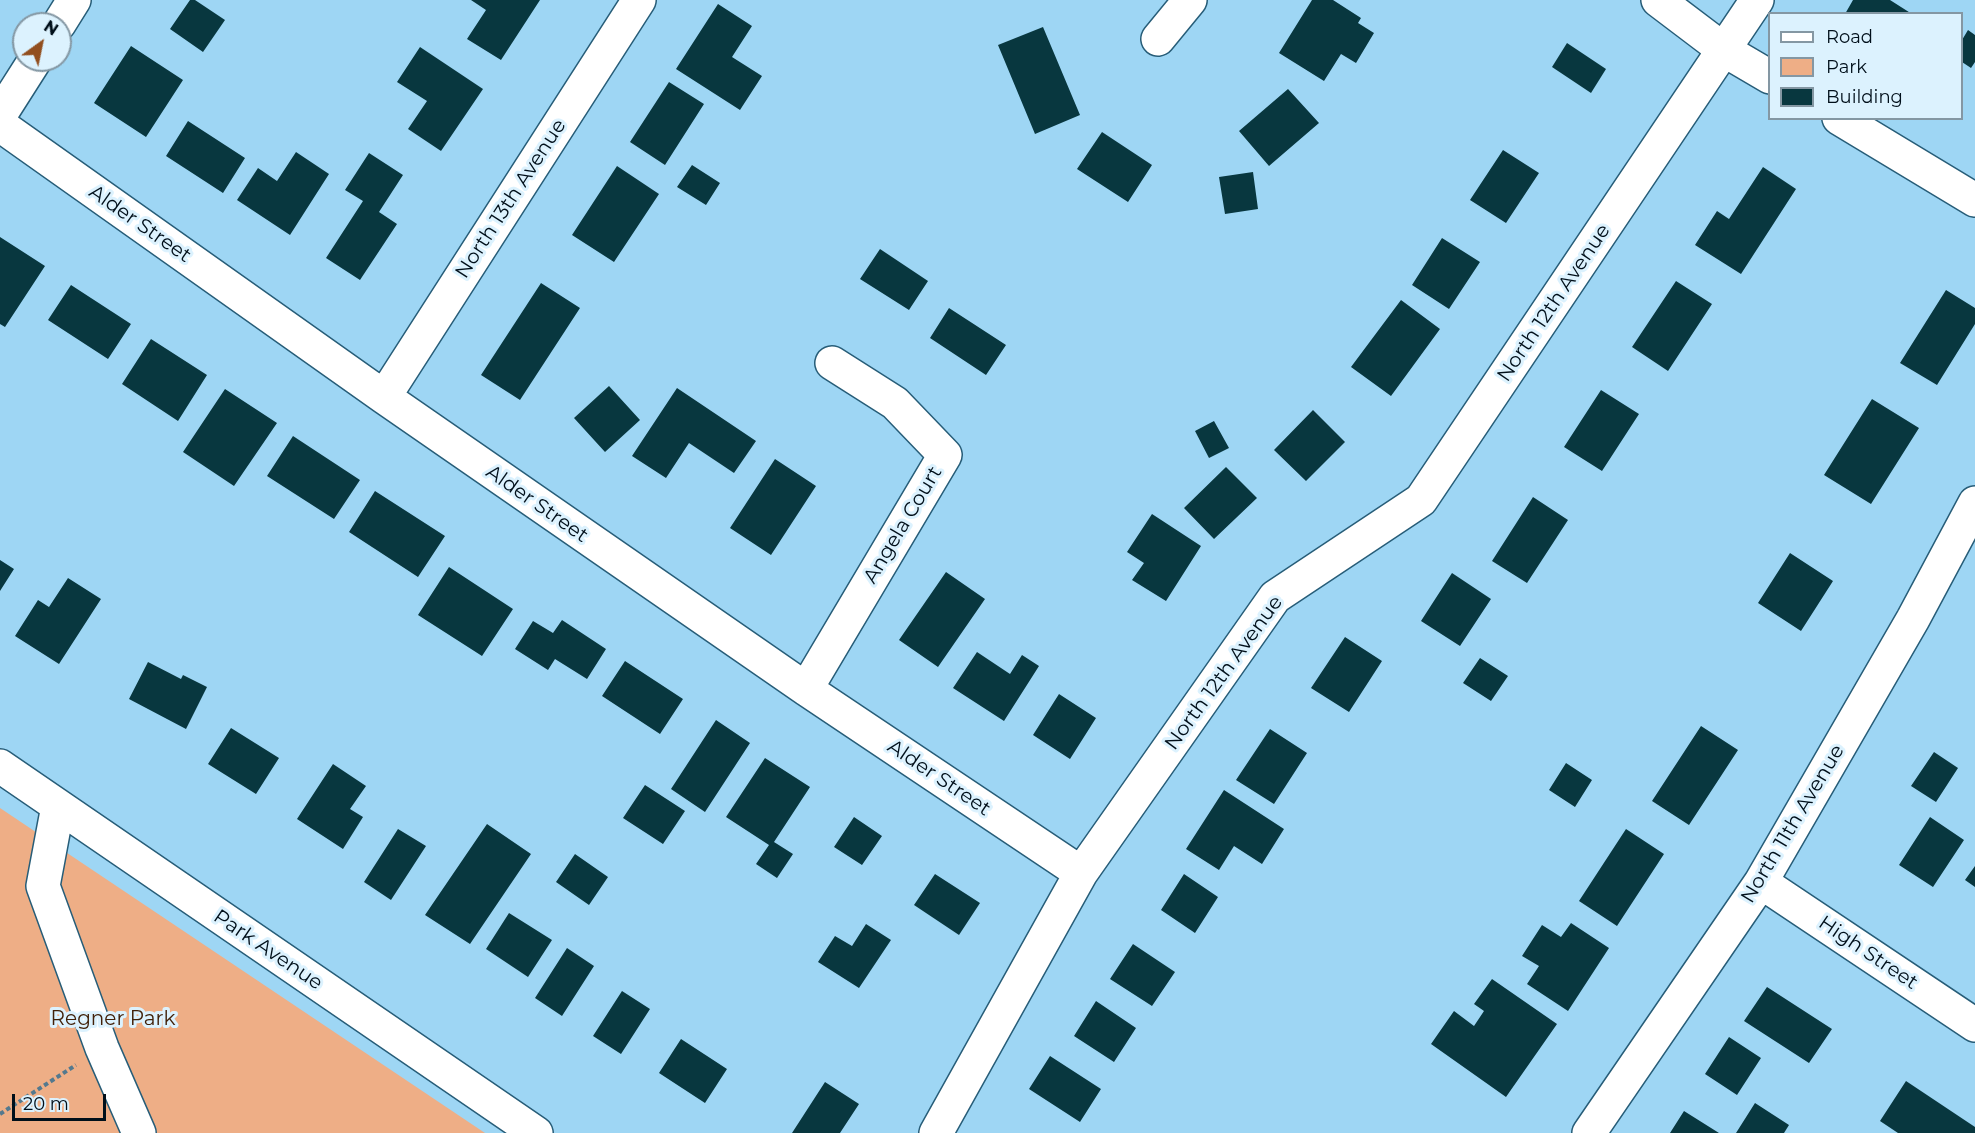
<!DOCTYPE html>
<style>
body{margin:0}
#map{position:relative;width:1975px;height:1133px;overflow:hidden;background:#9ed6f4;font-family:Montserrat,sans-serif}
canvas{display:block}
.legend{position:absolute;left:1768px;top:12px;width:195px;height:108px;box-sizing:border-box;background:#dcf2fe;border:2px solid #8497a3;margin:0;padding:8px 10px;list-style:none;font-size:18px;color:#000f1a}
.legend li{display:flex;align-items:center;gap:12px;height:30px}
.legend b{width:30px;border:2px solid #8497a3}
.north{position:absolute;left:12px;top:12px;width:60px;height:60px;box-sizing:border-box;background:#dcf2fe;border:2px solid #8497a3;border-radius:50%;rotate:33deg;font-size:16px;font-weight:700;line-height:24px;text-align:center;color:#000f1a}
.north::after{content:'';display:block;margin:auto;width:21px;height:27px;background:#924f1f;clip-path:polygon(50% 0,100% 100%,50% 72%,0 100%)}
.scale{position:absolute;left:12px;top:1094px;width:94px;height:27px;box-sizing:border-box;border:3px solid #000f1a;border-top:0;padding-left:8px;font-size:18px;line-height:21px;white-space:nowrap;color:#000f1a;-webkit-text-stroke:4px #dcf2fe;paint-order:stroke}
</style>
<div id="map">
<canvas width="1975" height="1133"></canvas>
<ul class="legend">
<li><b style="height:8px;background:#fff"></b>Road</li>
<li><b style="height:16px;background:#eeae86"></b>Park</li>
<li><b style="height:16px;background:#08373f"></b>Building</li>
</ul>
<div class="north">N</div>
<div class="scale">20 m</div>
</div>
<script>
const context = document.querySelector('canvas').getContext('2d');
context.lineJoin = 'round';
function paint(path, color) { context.fillStyle = color; context.fill(path, 'evenodd'); }
const poly = rows => new Path2D(rows.map(r => 'M' + r).join(''));
function stroke(path, color, width, dash) { context.strokeStyle = color; context.lineWidth = width; context.lineCap = dash ? 'butt' : 'round'; context.setLineDash(dash || []); context.stroke(path); }
function write(font, color, halo, rows, align = 'center') {
  context.font = font + ' Montserrat,sans-serif'; context.lineWidth = 6; context.setLineDash([]); context.textBaseline = 'middle'; context.strokeStyle = halo; context.fillStyle = color; for (const [text, x, y, turn = 0] of rows) {
    context.save(); context.translate(x, y); context.rotate((+turn || 0) * Math.PI / 180); context.textAlign = isNaN(turn) ? turn : align; if (halo) context.strokeText(text, 0, 0); context.fillText(text, 0, 0); context.restore();
  }
}
const green = poly([
 [0,808,485,1133,0,1133]
]);
const building = poly([
 [190,0,195,0,225,20,203,52,170,29],
 [471,0,540,0,501,60,467,39,486,10],
 [1312,0,1333,0,1361,18,1358,23,1374,33,1356,63,1341,54,1324,81,1279,53],
 [1853,0,1890,0,1912,14,1845,14],
 [718,4,752,26,732,57,762,76,740,110,676,69],
 [1043,27,1080,115,1035,134,998,45],
 [1968,30,1975,35,1975,62,1971,68,1962,62,1962,40],
 [1567,43,1606,69,1591,93,1552,67],
 [131,46,183,80,146,137,94,103],
 [420,47,483,89,441,151,408,129,427,101,397,82],
 [669,82,704,104,665,165,630,142],
 [1288,89,1319,123,1269,166,1239,131],
 [188,121,245,158,223,193,166,156],
 [1102,132,1152,165,1128,202,1077,169],
 [1503,150,1539,173,1506,223,1470,200],
 [296,152,329,174,290,235,237,200,258,168,277,181],
 [369,153,403,175,379,212,397,224,360,280,326,258,363,201,345,190],
 [692,165,720,183,706,205,677,187],
 [617,166,659,194,614,262,572,235],
 [1763,167,1796,189,1741,274,1695,245,1717,211,1729,219],
 [1253,172,1258,209,1225,214,1219,177],
 [0,237,45,266,5,327,0,324],
 [1442,238,1480,262,1449,309,1412,285],
 [880,249,928,281,909,310,860,279],
 [1676,281,1712,304,1668,371,1632,347],
 [541,283,580,308,520,400,481,375],
 [71,285,131,324,108,359,48,320],
 [1946,290,1975,308,1975,324,1937,385,1900,363],
 [1401,300,1440,329,1391,396,1351,367],
 [949,308,1006,345,986,375,930,338],
 [151,339,207,375,178,421,122,384],
 [609,386,640,420,605,452,574,418],
 [677,388,756,441,734,473,689,443,666,478,632,456],
 [225,389,277,423,234,486,183,452],
 [1601,390,1639,414,1602,471,1564,447],
 [1872,399,1919,428,1871,504,1824,475],
 [1313,410,1345,442,1306,481,1274,450],
 [1214,421,1229,448,1209,458,1195,431],
 [293,436,360,480,334,519,267,476],
 [775,459,816,486,771,555,730,528],
 [1226,467,1257,498,1214,539,1184,508],
 [375,491,445,536,418,577,349,532],
 [1533,497,1568,520,1527,583,1492,561],
 [1152,514,1201,546,1166,601,1132,580,1144,563,1127,552],
 [1790,553,1833,581,1801,631,1758,603],
 [0,560,14,569,0,591],
 [449,567,513,609,482,656,418,615],
 [946,572,985,599,938,667,899,640],
 [1452,573,1491,599,1460,646,1421,621],
 [68,578,101,599,59,664,15,636,38,600,49,607],
 [562,620,606,649,587,679,555,659,548,670,515,649,533,621,553,633],
 [1345,637,1382,661,1349,712,1311,688],
 [977,652,1010,674,1022,655,1039,666,1004,721,953,688],
 [1480,658,1508,676,1491,701,1463,683],
 [625,661,683,699,660,734,602,696],
 [148,662,181,679,183,675,207,687,186,729,129,699],
 [1059,694,1096,718,1070,759,1033,735],
 [716,720,750,743,705,812,671,789],
 [1701,726,1738,750,1689,825,1652,801],
 [231,728,279,758,256,794,208,764],
 [1270,729,1307,753,1274,804,1236,780],
 [1934,752,1958,768,1936,802,1911,786],
 [765,758,810,787,774,842,793,854,777,878,756,864,769,845,726,817],
 [1566,763,1592,780,1575,807,1549,790],
 [333,764,366,786,350,809,363,817,343,849,297,819],
 [645,785,685,811,663,844,623,818],
 [1224,790,1284,829,1262,864,1234,846,1219,870,1186,849],
 [854,817,882,836,862,865,834,847],
 [1930,817,1964,840,1933,887,1899,865],
 [487,824,531,854,470,944,425,915],
 [398,829,426,846,391,900,364,882],
 [1626,829,1664,854,1617,926,1579,901],
 [575,854,608,877,589,905,556,882],
 [1975,866,1975,887,1965,880],
 [935,874,980,903,959,935,914,905],
 [1184,874,1218,897,1195,933,1161,910],
 [509,913,552,940,528,977,486,949],
 [1571,923,1609,948,1568,1011,1527,984,1539,966,1522,956,1542,925,1561,937],
 [866,924,891,940,859,988,818,962,835,936,852,946],
 [1133,944,1175,972,1152,1006,1110,979],
 [567,948,594,966,562,1016,535,998],
 [1492,979,1557,1024,1506,1097,1431,1044,1454,1011,1474,1026,1484,1011,1474,1004],
 [1767,987,1832,1029,1809,1063,1744,1021],
 [622,991,650,1009,621,1054,593,1036],
 [1096,1001,1136,1028,1114,1062,1074,1036],
 [1729,1037,1761,1058,1737,1095,1705,1074],
 [681,1039,727,1069,705,1103,659,1073],
 [1050,1056,1101,1089,1080,1122,1029,1089],
 [1906,1081,1975,1127,1975,1133,1898,1133,1880,1121],
 [825,1082,859,1104,840,1133,792,1133],
 [1755,1103,1789,1125,1784,1133,1736,1133],
 [1684,1111,1719,1133,1670,1133]
]);
const path = poly([
 [0,1114,76,1065]
]);
const minor = poly([
 [1658,0,1724,50,1770,77],
 [59,24,74,0],
 [1158,39,1190,0],
 [0,115,35,60],
 [1839,118,1975,200],
 [0,125,384,397,806,689,1081,873],
 [384,397,639,0],
 [806,689,945,455,895,403,832,363],
 [0,766,536,1133],
 [58,806,43,886,102,1048,139,1133],
 [1761,882,1975,1025],
 [936,1133,1081,873,1275,597,1421,500,1757,0],
 [1589,1133,1761,882,1913,619,1975,503]
]);
const streetNames = [
 ["North 13th Avenue",511,199,-57],
 ["Alder Street",140,224,35],
 ["North 12th Avenue",1554,303,-56],
 ["Alder Street",537,504,35],
 ["Angela Court",903,525,-59],
 ["North 12th Avenue",1224,673,-54],
 ["Alder Street",939,778,34],
 ["North 11th Avenue",1793,824,-59],
 ["Park Avenue",268,950,34],
 ["High Street",1868,953,34]
];
const parkNames = [
 ["Regner Park",113,1019]
];
paint(green, '#eeae86');
paint(building, '#08373f');
stroke(minor, '#275d78', 36);
stroke(path, '#54798e', 4, [4.5, 3]);
stroke(minor, '#fff', 33);
write('20px', '#000f1a', '#dcf2fe', streetNames);
write('20px', '#412008', '#dcf2fe', parkNames);
</script>
